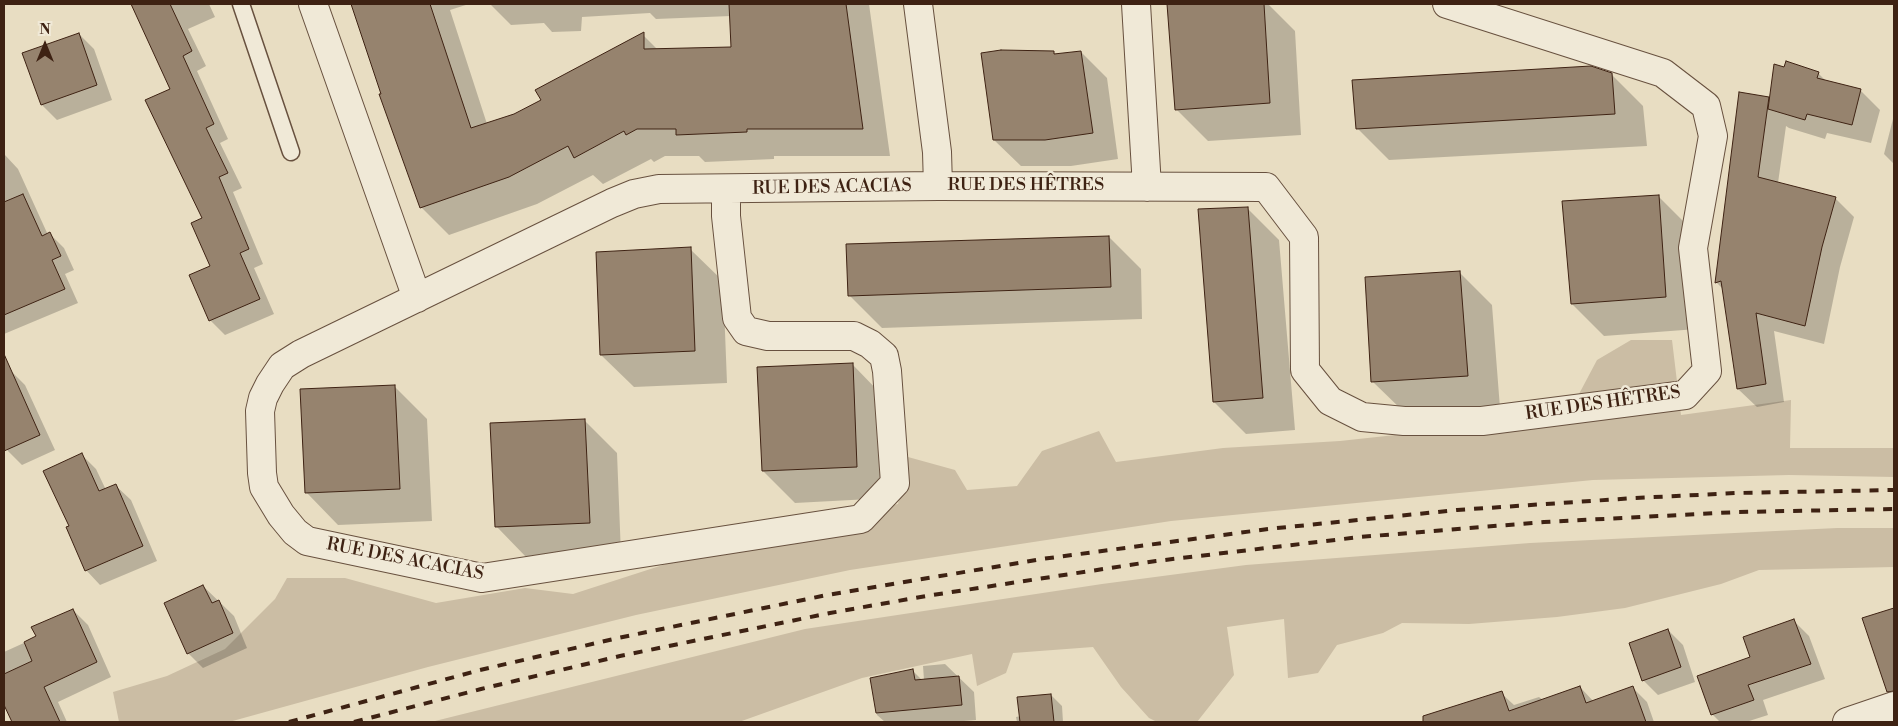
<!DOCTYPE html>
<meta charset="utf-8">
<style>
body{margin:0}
#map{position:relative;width:1898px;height:726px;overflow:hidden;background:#e8ddc2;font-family:"Libre Bodoni",serif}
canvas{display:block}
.frame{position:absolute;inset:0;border:5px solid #3e2213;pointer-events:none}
.north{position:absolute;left:20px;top:20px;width:50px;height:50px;-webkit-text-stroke:4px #f0e9d7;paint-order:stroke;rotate:0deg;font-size:14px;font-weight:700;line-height:20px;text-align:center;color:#3e2213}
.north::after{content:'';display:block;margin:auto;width:18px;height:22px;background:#3e2213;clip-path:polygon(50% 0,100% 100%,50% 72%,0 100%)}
</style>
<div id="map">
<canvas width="1898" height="726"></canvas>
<div class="frame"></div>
<div class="north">N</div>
</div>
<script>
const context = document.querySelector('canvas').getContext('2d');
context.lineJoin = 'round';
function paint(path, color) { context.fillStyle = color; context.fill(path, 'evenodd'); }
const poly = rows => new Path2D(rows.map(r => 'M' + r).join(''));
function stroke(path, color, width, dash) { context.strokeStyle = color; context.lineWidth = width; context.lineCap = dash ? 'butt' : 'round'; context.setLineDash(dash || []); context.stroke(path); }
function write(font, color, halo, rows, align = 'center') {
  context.font = font + ' "Libre Bodoni",serif'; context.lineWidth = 5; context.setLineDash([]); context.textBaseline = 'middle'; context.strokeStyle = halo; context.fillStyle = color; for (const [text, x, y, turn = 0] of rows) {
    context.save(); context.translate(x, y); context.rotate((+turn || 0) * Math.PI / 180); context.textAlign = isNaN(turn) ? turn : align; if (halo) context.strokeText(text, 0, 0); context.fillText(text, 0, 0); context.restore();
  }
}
const green = poly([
 [1631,340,1672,340,1681,415,1791,400,1790,448,1894,448,1894,477,1789,475,1593,480,1171,521,850,570,636,615,428,667,229,722,119,722,113,692,167,676,225,649,275,599,287,578,345,578,436,603,525,588,573,594,728,544,898,504,908,457,955,470,967,490,1017,486,1042,451,1099,431,1116,462,1223,448,1340,441,1432,431,1541,400,1579,394,1597,360],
 [1837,528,1894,528,1894,567,1759,570,1721,584,1625,608,1557,617,1469,624,1402,623,1383,633,1337,645,1318,673,1288,678,1284,619,1227,627,1234,675,1197,722,1157,722,1149,718,1121,687,1093,647,1013,653,1006,673,977,686,972,654,862,678,739,722,431,722,805,629,1102,584,1246,565,1530,543]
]);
const shadow = poly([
 [132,4,209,4,215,17,188,29,206,66,197,71,228,139,220,143,242,188,233,192,263,264,254,268,274,314,225,335,210,320,211,267,204,219,172,89],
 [352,4,469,4,450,10,487,124,515,115,543,100,642,34,658,50,732,48,731,16,656,19,650,13,582,17,581,31,552,32,544,23,511,25,490,4,869,4,890,156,774,156,774,159,705,162,699,156,665,156,654,162,651,159,603,184,593,175,537,204,449,235,421,207],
 [1187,4,1268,4,1295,31,1301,135,1208,141,1176,109,1168,5],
 [79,34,94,49,112,100,57,120,42,105],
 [1053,52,1056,55,1081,52,1107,78,1118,159,1071,166,1021,166,994,140],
 [1818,73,1827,82,1860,90,1880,110,1871,143,1827,133,1825,139,1789,128,1786,126,1778,183,1835,198,1854,217,1840,267,1824,344,1774,331,1784,402,1757,407,1738,389,1723,289,1716,282,1769,99,1770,100],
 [1611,74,1643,106,1647,146,1389,160,1357,128],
 [1893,119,1894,119,1894,164,1884,154],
 [5,155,18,169,48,235,50,234,64,248,74,270,65,274,78,303,4,334],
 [1658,196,1690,228,1697,329,1604,336,1572,304],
 [1247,208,1279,240,1295,430,1246,434,1214,402],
 [1109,237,1141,269,1142,319,882,328,850,296],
 [690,249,723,281,727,383,634,387,601,355],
 [1460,273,1492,305,1500,408,1405,413,1372,381],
 [852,364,884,397,889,498,795,503,763,471],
 [10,370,25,385,55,450,22,465,7,450,4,443,4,372],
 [395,387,427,419,432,521,338,525,306,492],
 [585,421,617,453,621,555,528,559,496,526],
 [81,454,96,469,106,490,116,486,131,500,157,561,100,585,86,570],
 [203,586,234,616,247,648,203,668,188,653],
 [73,610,88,625,111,677,58,702,67,722,13,722,4,702,4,652,37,637],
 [1894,610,1894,667,1890,669,1863,619],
 [1794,621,1809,636,1825,679,1763,700,1768,715,1746,722,1720,722,1712,714,1752,658],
 [1668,630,1683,645,1695,682,1658,695,1643,680],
 [945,664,974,692,976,720,964,721,964,722,885,722,877,715,872,679,913,671,922,680,924,680,923,666],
 [1580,687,1594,702,1633,688,1647,702,1654,722,1476,722,1468,703,1501,693,1514,705,1539,697,1543,700],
 [1051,695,1062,706,1063,722,1017,722,1016,717,1021,716]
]);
const building = poly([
 [131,4,170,4,192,51,183,56,214,124,206,128,228,173,219,177,249,249,240,253,260,299,209,321,189,275,210,266,191,223,202,218,145,100,170,89,131,4],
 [351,4,430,4,471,128,514,114,541,100,535,90,644,32,644,49,731,47,729,4,846,4,863,129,747,129,747,132,676,135,676,129,637,129,626,135,624,131,574,158,568,146,509,177,420,208,379,94,381,94,351,4],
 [1167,4,1264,4,1270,103,1175,110,1167,4],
 [79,33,97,85,41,105,22,53,79,33],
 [1001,50,1054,51,1054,54,1081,51,1093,133,1045,140,993,140,981,53,1001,50],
 [1786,61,1819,72,1817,78,1861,89,1852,125,1807,114,1805,120,1768,109,1774,64,1784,67,1786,61],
 [1591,66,1612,73,1615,114,1356,129,1352,80,1591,66],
 [1739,92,1769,97,1758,177,1836,197,1822,247,1805,326,1756,313,1766,384,1737,389,1721,281,1715,283,1739,92],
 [23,194,42,236,50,232,61,256,52,260,65,289,4,315,4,202,23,194],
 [1659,195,1666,297,1571,304,1562,201,1659,195],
 [1248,207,1263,398,1213,402,1198,209,1248,207],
 [1109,236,1111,287,848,296,846,244,1109,236],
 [691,247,695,351,600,355,596,252,691,247],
 [1460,271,1468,376,1371,382,1365,277,1460,271],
 [4,354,40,435,4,451,4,354],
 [853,363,857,467,762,471,757,367,853,363],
 [395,385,400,489,305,493,300,389,395,385],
 [585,419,590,523,495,527,490,423,585,419],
 [82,453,99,491,116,484,143,546,85,571,66,527,69,526,43,471,82,453],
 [203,585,212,603,219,600,233,633,187,654,164,603,203,585],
 [1894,608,1894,691,1887,692,1862,618,1894,608],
 [73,609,97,662,44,687,60,722,12,722,4,705,4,674,32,661,24,642,36,636,31,627,73,609],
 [1794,619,1811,664,1748,685,1754,700,1711,715,1697,676,1750,657,1743,637,1794,619],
 [1668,629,1681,667,1642,681,1629,643,1668,629],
 [913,669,915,680,959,676,962,705,876,713,870,678,913,669],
 [1580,686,1586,703,1633,686,1646,722,1423,722,1423,716,1502,691,1509,711,1580,686],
 [1051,694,1054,722,1020,722,1017,697,1051,694]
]);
const lane = poly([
 [241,4,291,152]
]);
const street = poly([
 [313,4,417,298],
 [918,4,937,152,938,186],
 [1136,4,1147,187],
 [726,189,726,216,737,318,746,331,768,336,854,336,870,344,884,356,887,371,895,483,861,519,482,578,307,541,295,532,281,515,264,487,262,473,260,411,263,398,270,384,282,366,301,354,612,203,634,194,659,189,938,186,1266,187,1304,237,1305,370,1330,401,1362,417,1404,421,1482,421,1685,395,1707,371,1693,248,1713,136,1706,106,1663,73,1447,4],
 [1847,722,1894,706]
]);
const rail = poly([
 [289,722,480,670,618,638,827,595,1042,559,1268,529,1457,510,1635,498,1737,493,1894,490],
 [354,722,481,689,620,656,830,613,926,596,1156,561,1360,537,1544,522,1738,512,1894,509]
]);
const streetNames = [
 ["RUE DES HÊTRES",1026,186],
 ["RUE DES ACACIAS",832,188,-1],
 ["RUE DES HÊTRES",1603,404,-8],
 ["RUE DES ACACIAS",405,560,11]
];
paint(green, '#cbbda4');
paint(shadow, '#0003');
paint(building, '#96836e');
stroke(building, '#3e2213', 1);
stroke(lane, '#68513f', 19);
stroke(street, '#68513f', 30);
stroke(lane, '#f0e9d7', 16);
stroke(street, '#f0e9d7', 28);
stroke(rail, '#3e2213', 4, [9, 9]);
write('18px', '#3e2213', '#f0e9d7', streetNames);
</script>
